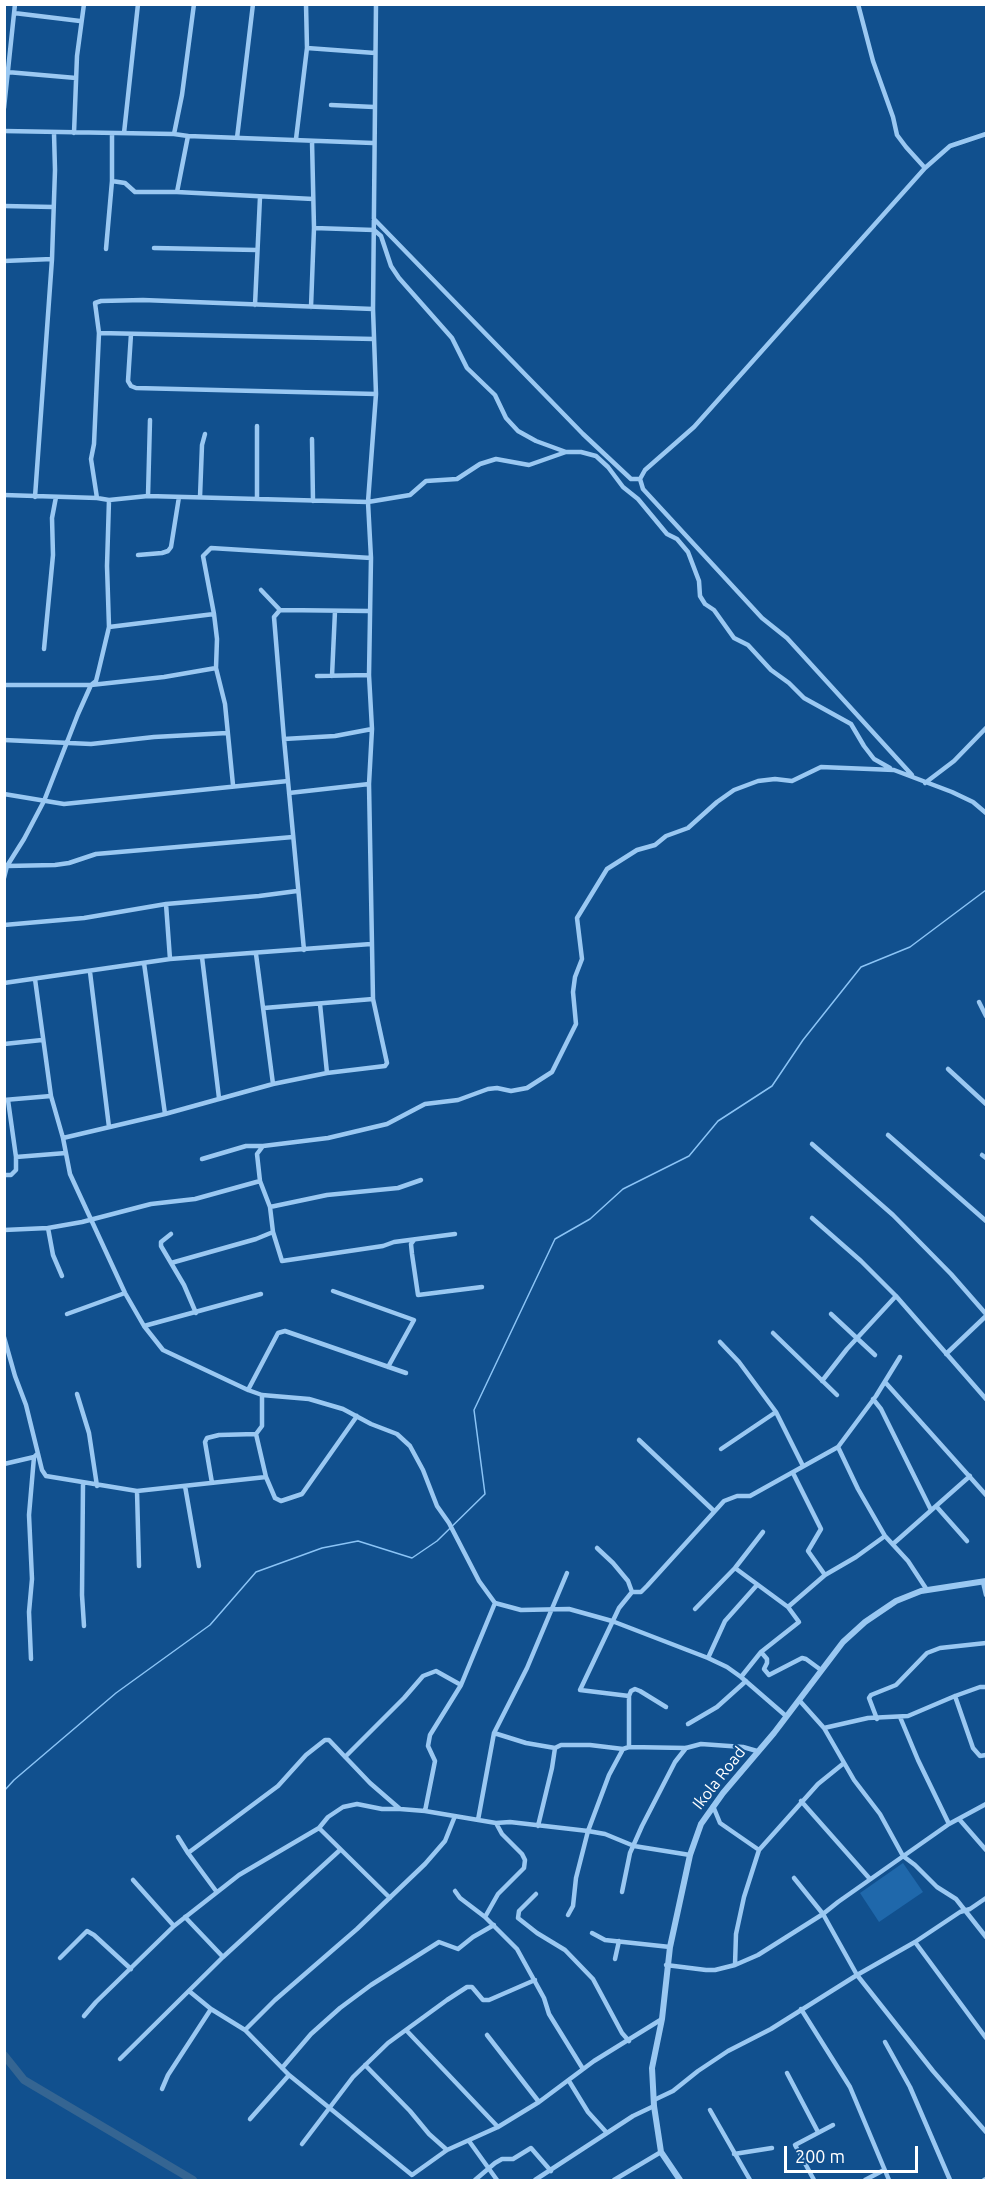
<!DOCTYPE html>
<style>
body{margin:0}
#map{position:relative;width:991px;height:2185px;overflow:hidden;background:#11508e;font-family:Ubuntu,sans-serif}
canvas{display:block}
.frame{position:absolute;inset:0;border:6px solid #fff;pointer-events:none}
.scale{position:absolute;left:784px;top:2146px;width:134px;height:27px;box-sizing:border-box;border:3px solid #fff;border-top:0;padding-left:8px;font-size:18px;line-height:21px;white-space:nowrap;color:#fff;-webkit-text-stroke:4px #11508e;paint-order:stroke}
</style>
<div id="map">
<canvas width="991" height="2185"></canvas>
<div class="frame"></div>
<div class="scale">200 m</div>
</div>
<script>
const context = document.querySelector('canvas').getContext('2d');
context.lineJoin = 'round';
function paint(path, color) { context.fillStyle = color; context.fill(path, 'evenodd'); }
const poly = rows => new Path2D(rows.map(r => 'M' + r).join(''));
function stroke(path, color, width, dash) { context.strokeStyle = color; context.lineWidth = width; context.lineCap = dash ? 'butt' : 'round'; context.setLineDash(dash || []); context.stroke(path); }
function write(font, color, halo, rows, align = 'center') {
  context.font = font + ' Ubuntu,sans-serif'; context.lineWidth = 4.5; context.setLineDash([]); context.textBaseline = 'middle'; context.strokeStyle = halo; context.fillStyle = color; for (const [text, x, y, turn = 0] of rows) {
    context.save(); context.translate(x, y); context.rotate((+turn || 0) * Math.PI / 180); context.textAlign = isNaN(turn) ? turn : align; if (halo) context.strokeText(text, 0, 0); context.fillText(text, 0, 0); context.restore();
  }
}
const green = poly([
 [903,1863,923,1892,879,1922,860,1893]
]);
const stream = poly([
 [4,1791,14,1780,116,1693,210,1625,256,1572,322,1548,358,1541,412,1558,437,1541,485,1494,474,1410,555,1239,590,1219,623,1189,689,1156,718,1121,772,1086,803,1040,861,967,910,947,986,890]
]);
const river = poly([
 [4,2055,24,2080,193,2180]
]);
const minor = poly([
 [858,4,873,61,893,117,897,135,906,147,925,168],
 [14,13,80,21],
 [307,48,375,53],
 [7,72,76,78],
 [331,105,374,107],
 [4,108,15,4],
 [4,131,174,134,188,136,373,143],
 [74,133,77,56,84,4],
 [124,133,138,4],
 [174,134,182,95,194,4],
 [188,136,177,192,313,199],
 [237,138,253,4],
 [296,139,307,48,306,4],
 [312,141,314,228,374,230,381,236,391,266,399,278,452,338,467,368,495,395,506,418,518,431,536,441,566,452],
 [112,181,125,183,135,192,177,192],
 [4,206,53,207],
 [374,219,583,434,631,479,640,479],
 [154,248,257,250],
 [106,249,112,181,112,133],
 [4,261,52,259],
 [255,305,260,197],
 [311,307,314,228],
 [99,333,374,339],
 [131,334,128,381,131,386,136,388,376,394],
 [312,439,313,501],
 [4,495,97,498,109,500,148,496,368,502,410,495,426,481,457,479,480,464,496,459,529,465,566,452,581,452,596,456,608,467,623,487,638,499,667,534,677,539,688,552,699,581,700,596,705,604,714,610,734,638,748,645,771,670,789,683,804,698,851,724,864,746,874,759,890,768],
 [148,496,150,420],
 [35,497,52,259,55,170,54,133],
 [200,497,202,445,205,434],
 [97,498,91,459,94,444,99,333,95,303,101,301,143,300,373,309],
 [257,499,257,426],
 [138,555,162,553,168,551,171,547,179,497],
 [261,590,280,610],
 [109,627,214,614],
 [44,649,53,555,52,518,56,497],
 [317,676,369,675],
 [332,676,335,611],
 [4,685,91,685,164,677,216,668],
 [284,739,335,736,372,729],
 [4,740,91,744,154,737,227,733],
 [912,775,787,638,762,618,643,489,640,479,645,470,694,427,925,168,950,146,986,134],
 [925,783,954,761,986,728],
 [233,785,225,704,216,668,217,639,214,614,203,556,211,548,371,558],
 [289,793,369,784],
 [4,794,64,804,288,781],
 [7,866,55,865,69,863,96,854,293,837],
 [4,878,7,866,24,839,44,801,78,714,91,685,96,681,99,669,109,627,107,566,109,500],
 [166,904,170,959],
 [4,925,84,918,166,904,259,896,297,891],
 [304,950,284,739,274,617,280,610,368,611],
 [256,954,273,1084],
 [202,957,219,1098],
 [144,963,165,1114],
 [90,972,109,1127],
 [35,979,51,1096,63,1138,70,1174,125,1293,144,1326,163,1350,248,1390,262,1395,309,1399,343,1409,371,1424,397,1434,410,1446,423,1470,437,1506,449,1523,479,1581,495,1603,521,1610,569,1609,612,1621,708,1658,727,1667,741,1677,786,1716],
 [4,983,170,959,371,944],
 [979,1002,986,1016],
 [320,1004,327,1073],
 [264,1008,373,999],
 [4,1044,42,1040],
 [948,1069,986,1104],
 [4,1100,51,1096],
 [888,1135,986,1221],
 [63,1138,165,1114,273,1084,327,1073,385,1066,387,1063,373,999,369,784,372,729,369,675,371,558,368,502,376,394,373,309,376,4],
 [812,1144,893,1215,951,1274,986,1314],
 [982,1155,986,1158],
 [16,1157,66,1153],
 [202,1159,246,1146,263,1146],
 [4,1175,11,1175,16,1170,16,1157,8,1100],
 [260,1181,270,1207,273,1232,282,1261,383,1246,394,1242,455,1234],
 [270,1207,327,1195,398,1188,421,1180],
 [812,1218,861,1261,896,1296,986,1399],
 [48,1228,53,1255,62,1276],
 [4,1230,48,1228,82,1222,151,1204,195,1199,260,1181,257,1154,263,1146,328,1138,387,1124,425,1104,458,1100,488,1089,497,1088,511,1091,527,1088,552,1072,576,1024,573,992,575,977,582,959,577,918,607,869,637,850,655,845,666,836,688,828,717,802,734,790,758,781,775,779,792,781,821,767,894,770,952,792,973,802,986,813],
 [171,1234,161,1242,161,1246,184,1285,196,1313],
 [414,1240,411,1244,412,1254,418,1295,482,1287],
 [171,1263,256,1239,273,1232],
 [333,1291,414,1320,388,1367],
 [67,1314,125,1293],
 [831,1314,875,1355],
 [144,1326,261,1294],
 [773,1333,837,1395],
 [4,1337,15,1376,26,1405,42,1470,46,1476,137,1491,266,1477,275,1498,281,1501,302,1494,357,1416],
 [720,1342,739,1362,776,1412,803,1466],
 [946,1354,986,1316],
 [822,1381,847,1349,896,1296],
 [885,1382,986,1495],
 [248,1390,278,1333,285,1331,406,1373],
 [77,1394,89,1433,97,1486],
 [262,1395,262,1426,256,1434,266,1477],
 [873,1399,881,1409,931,1510],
 [639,1440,714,1511],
 [838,1447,858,1489,885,1536,908,1561,927,1590],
 [721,1449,776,1412],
 [4,1464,34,1457],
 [793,1473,821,1529,808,1551,825,1575],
 [83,1483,82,1595,84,1626],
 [212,1483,205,1442,207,1438,219,1435,256,1434],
 [185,1486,199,1566],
 [137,1491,139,1566],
 [936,1506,967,1541],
 [893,1544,970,1476],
 [597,1548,613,1563,628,1581,632,1592],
 [735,1568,788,1607,799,1622,761,1652,741,1677],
 [983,1582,986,1595],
 [788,1607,825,1575,856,1557,885,1536],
 [695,1609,735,1568,763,1532],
 [761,1652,767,1659,767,1663,764,1669,769,1675,802,1658,806,1659,821,1670],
 [708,1658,725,1621,757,1585],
 [31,1659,29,1612,32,1579,29,1515,34,1457,37,1454],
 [629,1696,580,1690,619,1608,632,1592,641,1592,647,1586,724,1501,737,1496,750,1496,838,1447,876,1396,900,1357],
 [955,1696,973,1748,980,1756,986,1755],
 [799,1700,824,1728,854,1780,880,1814,903,1856,915,1865,937,1887,956,1899,986,1937],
 [900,1717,918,1760,949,1824],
 [877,1719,869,1698,871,1695,896,1685,927,1653,940,1648,986,1643],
 [688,1724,717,1707,746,1681],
 [824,1728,868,1718,908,1716,955,1696,980,1687,986,1687],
 [494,1733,526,1743,555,1748,561,1745,590,1745,623,1749],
 [629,1747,629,1696,631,1691,635,1689,640,1691,666,1707],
 [345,1757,404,1698,423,1676,436,1671,461,1685],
 [801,1801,870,1879],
 [713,1806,720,1823,759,1850],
 [425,1811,435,1761,428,1746,430,1735,461,1685,495,1603],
 [959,1819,986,1850],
 [478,1820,494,1733,527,1668,567,1573],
 [496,1823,502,1834,522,1854,525,1860,524,1868,498,1894,485,1917,517,1949,544,1998,549,2014,583,2069],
 [538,1826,552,1768,555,1748],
 [319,1828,390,1898],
 [178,1837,188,1853],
 [794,1878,823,1914,857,1975,933,2071,986,2132],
 [133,1880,174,1926],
 [216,1891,188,1853,278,1786,306,1755,325,1740,329,1740,370,1783,400,1809,425,1811,496,1823,510,1822,588,1831,605,1834,634,1846,690,1855],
 [455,1891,460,1898,485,1917],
 [622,1892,630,1853,642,1826,675,1762,686,1748],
 [536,1894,519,1911,518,1918,537,1933,565,1950,593,1979,622,2033,629,2041],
 [568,1915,573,1906,576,1878,588,1831,609,1775,623,1749,629,1747,686,1748,701,1744,743,1747,757,1751],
 [185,1917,223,1957],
 [592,1933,605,1940,670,1947],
 [915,1942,986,2038],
 [60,1958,87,1931,94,1935,131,1969],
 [615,1959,619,1941],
 [666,1965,706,1970,715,1970,735,1965,758,1955,823,1914,838,1902,949,1824,986,1804],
 [735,1965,736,1934,744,1897,759,1850,818,1784,844,1763],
 [189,1991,211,2009,245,2030,289,2075,412,2175,447,2150,498,2127,539,2102,594,2061,662,2019],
 [801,2009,850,2087,889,2180],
 [84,2016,96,2002,174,1926,239,1875,319,1828,328,1817,343,1807,357,1804,382,1809,400,1809],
 [245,2030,275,2000,357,1929,425,1864,445,1841,455,1816],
 [406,2030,498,2127],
 [487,2035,539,2102],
 [885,2042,910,2087,950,2180],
 [120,2059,223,1957,340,1850],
 [365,2065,410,2111,429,2134,447,2150],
 [282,2068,311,2034,340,2008,371,1985,439,1942,458,1949,473,1937,494,1925],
 [787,2073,818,2132],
 [569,2081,588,2112,607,2133],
 [162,2089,168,2075,211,2009],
 [654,2100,673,2091,698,2071,728,2051,771,2029,857,1975,915,1942,960,1912,970,1909,986,1898],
 [710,2110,750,2180],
 [250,2119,289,2075],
 [469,2141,497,2180],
 [302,2144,353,2077,388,2043,447,2000,467,1987,472,1987,483,2000,489,2000,535,1980],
 [734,2154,772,2148],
 [475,2180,495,2163,502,2159,513,2159,531,2148,551,2171],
 [535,2180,633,2116,654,2106],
 [614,2180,661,2152],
 [814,2180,795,2145,833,2125],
 [865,2180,884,2170],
 [984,2180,986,2179]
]);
const tertiary = poly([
 [680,2180,661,2152,654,2106,652,2068,662,2019,670,1947,690,1855,701,1824,723,1793,774,1733,843,1642,865,1622,896,1601,921,1591,986,1581]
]);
const streetNames = [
 ["Ikola Road",719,1778,-52]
];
paint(green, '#1f68ab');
stroke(stream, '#8bc4f6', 1.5);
stroke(river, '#356592', 8);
stroke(minor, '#9ac8f2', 4.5);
stroke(tertiary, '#9ac8f2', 6);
write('16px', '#fff', '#11508e', streetNames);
</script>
